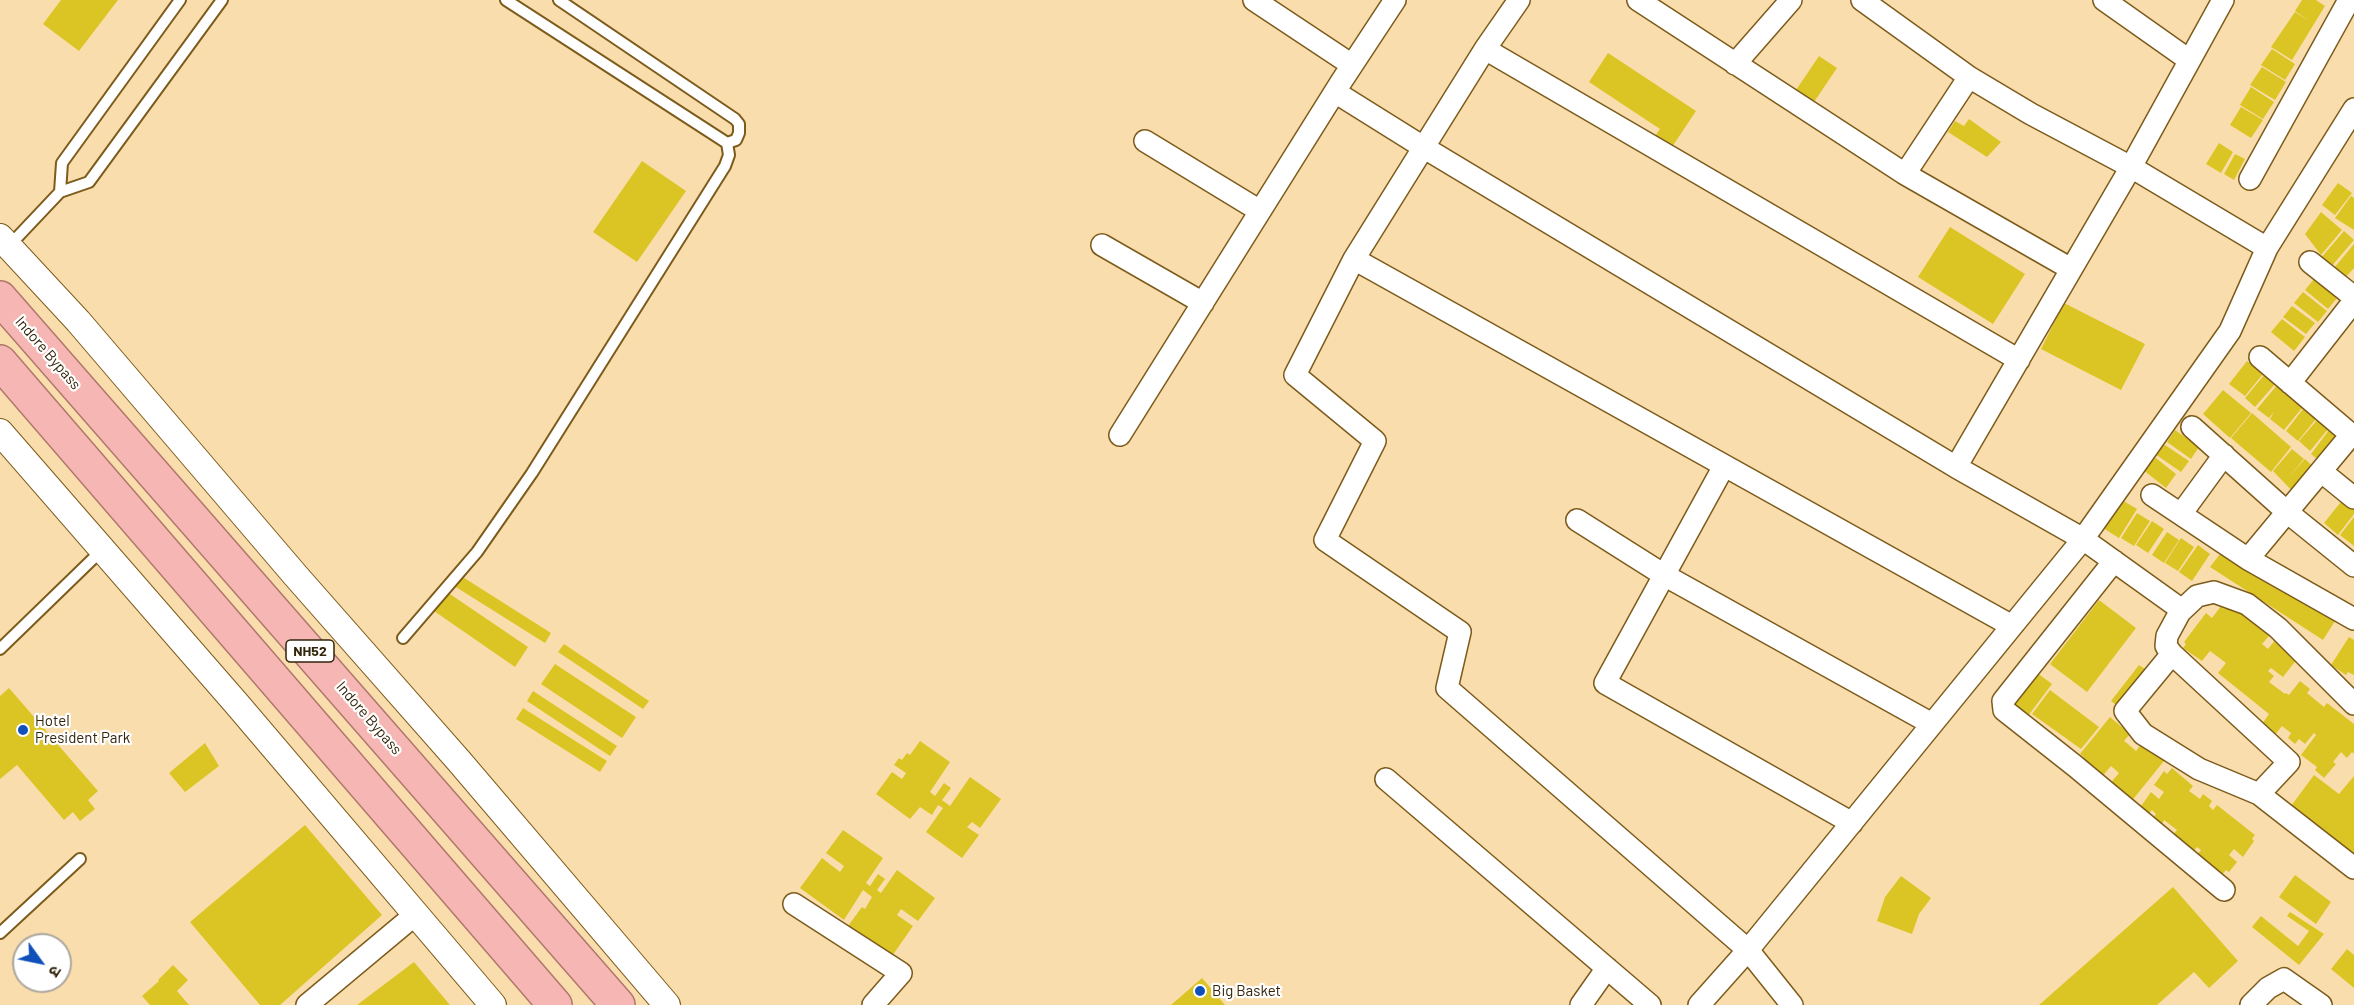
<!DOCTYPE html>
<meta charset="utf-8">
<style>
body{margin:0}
#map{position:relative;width:2354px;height:1005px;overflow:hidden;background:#faddac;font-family:Barlow,"Noto Sans Devanagari",sans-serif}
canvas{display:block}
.north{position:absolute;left:12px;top:933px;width:60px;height:60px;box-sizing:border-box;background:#fff;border:2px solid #ada79d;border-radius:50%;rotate:123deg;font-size:16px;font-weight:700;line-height:24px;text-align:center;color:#32240a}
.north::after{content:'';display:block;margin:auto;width:21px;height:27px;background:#0f50bb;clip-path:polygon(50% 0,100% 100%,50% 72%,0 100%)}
</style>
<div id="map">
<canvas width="2354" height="1005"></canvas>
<div class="north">उ</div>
</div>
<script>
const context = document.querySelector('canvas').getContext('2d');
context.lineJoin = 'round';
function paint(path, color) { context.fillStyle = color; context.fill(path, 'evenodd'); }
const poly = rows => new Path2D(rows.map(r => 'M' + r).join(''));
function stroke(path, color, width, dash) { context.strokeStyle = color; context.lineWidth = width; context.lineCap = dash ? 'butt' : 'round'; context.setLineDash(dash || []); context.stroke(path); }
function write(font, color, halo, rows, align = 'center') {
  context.font = font + ' Barlow,sans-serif'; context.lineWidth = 4.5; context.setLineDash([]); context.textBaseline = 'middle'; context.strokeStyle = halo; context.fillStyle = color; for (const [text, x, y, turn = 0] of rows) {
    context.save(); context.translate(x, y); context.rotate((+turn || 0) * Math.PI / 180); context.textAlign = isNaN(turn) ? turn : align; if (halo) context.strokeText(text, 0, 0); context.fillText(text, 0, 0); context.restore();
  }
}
const building = poly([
 [61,0,118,0,79,51,43,24],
 [2302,0,2316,0,2325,6,2292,60,2271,47,2295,12,2309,21,2295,11],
 [2272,49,2295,64,2285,80,2261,65],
 [1608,53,1696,111,1672,147,1655,136,1660,129,1589,82],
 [1819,56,1837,68,1814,102,1796,90],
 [2262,67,2286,82,2275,100,2250,85],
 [2251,87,2274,102,2263,119,2240,105],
 [2241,107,2263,120,2251,138,2230,125],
 [1969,119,2001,142,1987,157,1948,132,1955,121,1964,126],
 [2219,143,2233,152,2221,173,2206,164],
 [2235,154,2245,159,2234,180,2224,174],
 [642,161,686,191,637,262,593,232],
 [2338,183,2352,193,2335,215,2322,205],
 [2351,196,2354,198,2354,230,2335,218],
 [2321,212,2342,230,2321,255,2305,234],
 [1950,227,2025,274,1993,324,1918,277],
 [2344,231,2354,240,2330,268,2320,259],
 [2354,244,2354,268,2345,278,2334,268],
 [2314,279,2337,298,2328,309,2305,290],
 [2303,292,2327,311,2318,322,2294,303],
 [2064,303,2145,344,2121,390,2041,349],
 [2292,306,2315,323,2306,334,2283,317],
 [2282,319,2305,337,2294,351,2271,332],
 [2247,361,2263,374,2245,396,2229,384],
 [2265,374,2276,383,2255,407,2245,398],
 [2278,384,2302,408,2284,430,2270,419,2274,412,2269,418,2257,409],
 [2223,390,2251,413,2230,438,2203,414],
 [2303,409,2316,419,2298,441,2286,431],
 [2252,413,2291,447,2271,472,2231,438],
 [2318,419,2329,428,2310,451,2299,441],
 [2175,430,2199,447,2191,459,2167,442],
 [2329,430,2341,439,2323,464,2311,454],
 [2162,443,2189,461,2181,472,2155,454],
 [2292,449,2304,459,2288,478,2305,459,2318,471,2296,495,2273,471],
 [2152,455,2176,474,2166,488,2142,469],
 [2344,498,2354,505,2354,514,2338,535,2324,523],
 [2122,500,2137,509,2119,538,2103,528],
 [2137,513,2150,521,2134,546,2121,538],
 [2354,517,2354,546,2340,535],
 [2152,521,2164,529,2148,553,2136,545],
 [2167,532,2179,540,2164,563,2152,555],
 [2181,538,2194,547,2178,571,2165,563],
 [2198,545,2210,554,2192,581,2179,572],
 [2220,554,2335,621,2323,640,2210,567],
 [458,574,551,633,545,643,451,584],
 [447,592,528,647,515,667,434,611],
 [2099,600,2136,628,2087,692,2050,664],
 [2229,604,2269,636,2262,644,2268,649,2276,639,2301,654,2283,677,2271,668,2268,671,2274,676,2269,682,2285,694,2286,693,2289,695,2300,681,2310,689,2307,693,2324,707,2327,703,2354,724,2354,754,2352,752,2347,758,2341,752,2333,762,2336,764,2324,778,2315,770,2317,767,2301,755,2316,735,2314,733,2305,744,2299,739,2295,744,2288,738,2291,733,2282,726,2275,735,2262,724,2269,714,2218,673,2226,663,2210,651,2202,661,2183,648,2186,644,2184,642,2206,613,2212,618,2221,606,2224,609],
 [2349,637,2354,640,2354,675,2348,672,2346,675,2331,665],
 [564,644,649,701,643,709,558,652],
 [555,664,636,717,622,738,541,684],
 [2139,665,2151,673,2122,710,2111,701],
 [2032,669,2052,684,2028,716,2008,701],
 [9,688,98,791,88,800,95,809,80,821,73,812,64,820,17,765,0,779,0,696],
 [2050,690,2099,727,2081,749,2032,714],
 [533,691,617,746,610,756,527,701],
 [523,708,607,761,600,772,516,719],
 [2110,717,2130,734,2124,741,2128,744,2136,751,2142,743,2164,761,2130,803,2108,786,2119,773,2111,766,2100,779,2080,763,2084,757,2080,754],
 [920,741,950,762,930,792,935,796,944,783,951,788,942,800,950,806,970,777,1001,799,980,828,972,822,967,827,979,835,962,858,926,832,943,808,938,805,932,815,920,807,910,819,876,794,892,772,902,779,906,773,894,765,899,758,902,760,907,753,910,755],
 [205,743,219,766,185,792,169,773],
 [2172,768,2193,786,2189,791,2200,799,2203,794,2212,801,2209,806,2213,810,2217,805,2255,835,2252,839,2254,841,2243,857,2234,849,2229,855,2237,862,2229,872,2226,870,2218,879,2193,859,2201,850,2197,847,2192,853,2172,836,2177,830,2164,820,2162,824,2153,818,2156,814,2152,810,2147,816,2139,809,2151,792,2159,799,2164,792,2154,785,2164,771,2167,774],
 [2314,775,2339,794,2354,776,2354,854,2291,806],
 [305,825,382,915,280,1005,260,1005,190,922],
 [843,830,883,858,866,883,870,886,878,874,885,879,877,890,881,893,897,870,935,898,918,921,901,909,897,915,913,926,892,956,848,926,862,907,865,909,872,897,863,890,844,920,800,888,822,858,840,872,844,866,826,853],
 [2295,875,2331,902,2316,924,2279,897],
 [1901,876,1931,898,1919,914,1912,934,1877,921,1885,897],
 [2173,887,2238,961,2209,988,2194,972,2157,1005,2039,1005],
 [2290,912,2324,934,2299,965,2252,927,2261,916,2298,946,2309,931,2287,916],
 [2347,949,2354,955,2354,988,2331,969],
 [414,962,450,1005,357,1005],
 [173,965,188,980,177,991,189,1005,150,1005,142,996,159,981,158,980],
 [1202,978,1225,1005,1171,1005]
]);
const service = poly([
 [506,0,727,143,736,140,739,133,739,124,735,119,559,0],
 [60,192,62,163,180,0],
 [8,247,60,192,89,182,222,0],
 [403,638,477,552,532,473,725,166,729,155,727,143],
 [0,649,102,550],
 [0,933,80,859]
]);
const minor = poly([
 [1254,0,1352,65],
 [1519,0,1485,49,1354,259,1295,375,1375,441,1325,540,1460,632,1447,688,1748,950,1792,1005],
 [1638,0,1905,174,1969,77,2031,114,2131,167,1956,467],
 [1862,0,1969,77],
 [2104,0,2189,60],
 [2223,0,2131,167,2267,248],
 [1485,49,2019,360],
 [1735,64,1791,0],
 [1335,92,1423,147,1956,467,2083,539,2182,610],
 [1145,141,1260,211],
 [1905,174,2071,269],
 [2250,179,2349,0],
 [1102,245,1203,303],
 [1354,259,2012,626],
 [2310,262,2354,297],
 [2260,357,2354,437],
 [2290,383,2354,301],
 [2192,427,2287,512,2354,566],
 [1120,435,1341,82,1395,0],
 [1724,466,1605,683,1852,823],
 [2322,472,2354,498],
 [2152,495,2248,559,2354,619],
 [2181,514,2224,455],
 [1577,520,1664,575,1932,724],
 [2248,559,2351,435],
 [2114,561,2003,701,2004,710,2075,766,2224,890],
 [2172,654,2125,711,2143,734,2199,769,2259,794],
 [2354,704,2278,628,2247,604,2214,592,2197,596,2180,612,2167,636,2166,646,2172,654,2289,762,2259,794,2354,868],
 [1386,779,1650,1005],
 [794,904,901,973,873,1005],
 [307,1005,416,914],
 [1581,1005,1607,968],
 [1699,1005,1748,950,2083,539,2230,331,2267,248,2354,109],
 [2251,1005,2268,988,2284,979,2321,1005]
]);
const tertiary = poly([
 [0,237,78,321,296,576,459,761,667,1005],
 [0,432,236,703,493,1005]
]);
const trunk = poly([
 [0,298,618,1005],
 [0,362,555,1005]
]);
const markers = [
 [23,730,6,"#0f50bb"],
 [1200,991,6,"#0f50bb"]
];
const shields = [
 [310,651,48]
];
const shieldNames = [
 ["NH52",310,651]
];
const streetNames = [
 ["Indore Bypass",48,353,49],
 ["Indore Bypass",369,718,49]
];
const poiNames = [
 ["Hotel",35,721],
 ["President Park",35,738],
 ["Big Basket",1212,991]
];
paint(building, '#dbc525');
stroke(service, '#7c5b1b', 14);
stroke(minor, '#7c5b1b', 24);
stroke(tertiary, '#7c5b1b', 28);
stroke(trunk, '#af776c', 36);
stroke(service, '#fff', 10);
stroke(minor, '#fff', 21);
stroke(tertiary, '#fff', 26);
stroke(trunk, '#f6b6b4', 33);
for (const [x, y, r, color] of markers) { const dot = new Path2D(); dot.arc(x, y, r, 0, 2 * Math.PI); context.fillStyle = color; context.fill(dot); stroke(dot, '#fff', 2); }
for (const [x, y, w] of shields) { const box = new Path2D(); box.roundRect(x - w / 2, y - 11, w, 22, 4.5); context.fillStyle = '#fff'; context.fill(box); stroke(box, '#32240a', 1.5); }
write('bold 14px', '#32240a', null, shieldNames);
write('15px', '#32240a', '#fff', streetNames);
write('15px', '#32240a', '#fff', poiNames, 'left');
</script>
